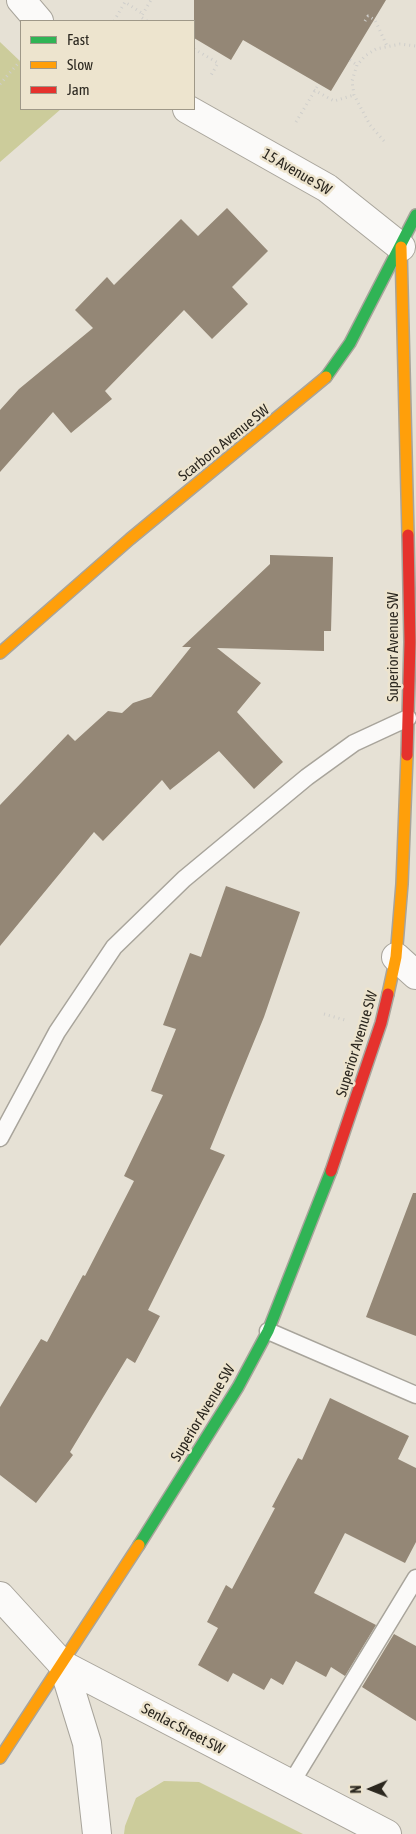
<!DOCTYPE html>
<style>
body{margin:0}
#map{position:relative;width:416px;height:1834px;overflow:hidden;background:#e6e1d5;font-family:"Asap Condensed",sans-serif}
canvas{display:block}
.legend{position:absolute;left:20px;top:20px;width:175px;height:90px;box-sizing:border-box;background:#ede4ce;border:1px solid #9f9888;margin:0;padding:6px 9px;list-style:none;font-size:15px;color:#2b271f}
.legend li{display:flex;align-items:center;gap:10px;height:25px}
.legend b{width:25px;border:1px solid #9f9888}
.north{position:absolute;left:346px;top:1764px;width:50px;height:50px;-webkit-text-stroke:4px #ede4ce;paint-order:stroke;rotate:269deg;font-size:14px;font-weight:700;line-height:20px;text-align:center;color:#2b271f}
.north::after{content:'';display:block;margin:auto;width:18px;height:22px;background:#2b271f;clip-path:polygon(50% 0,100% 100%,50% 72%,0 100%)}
</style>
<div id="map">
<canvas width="416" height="1834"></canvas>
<ul class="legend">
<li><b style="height:6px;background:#30b455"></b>Fast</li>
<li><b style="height:6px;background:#ff9f0a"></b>Slow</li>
<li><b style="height:6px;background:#e5322d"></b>Jam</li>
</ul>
<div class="north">N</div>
</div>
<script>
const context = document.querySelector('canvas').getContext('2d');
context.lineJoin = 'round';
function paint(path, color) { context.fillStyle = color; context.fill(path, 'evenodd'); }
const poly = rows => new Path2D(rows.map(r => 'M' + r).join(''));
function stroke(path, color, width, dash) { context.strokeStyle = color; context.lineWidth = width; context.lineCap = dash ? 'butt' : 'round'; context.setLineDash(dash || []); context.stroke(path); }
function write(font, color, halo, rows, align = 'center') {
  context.font = font + ' "Asap Condensed",sans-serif'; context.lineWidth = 5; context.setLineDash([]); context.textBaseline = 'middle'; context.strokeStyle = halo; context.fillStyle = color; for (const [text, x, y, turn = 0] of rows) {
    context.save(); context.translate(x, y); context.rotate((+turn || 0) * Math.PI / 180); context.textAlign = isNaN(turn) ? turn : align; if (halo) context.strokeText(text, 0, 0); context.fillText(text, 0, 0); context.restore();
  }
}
const green = poly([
 [0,42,21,62,21,109,61,109,0,162],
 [164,1781,199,1782,303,1834,124,1834,125,1826,136,1798]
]);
const building = poly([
 [194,0,386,0,331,91,243,40,231,60,194,38],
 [227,208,268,251,232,287,248,304,212,339,184,310,105,391,112,399,71,433,53,412,0,472,0,410,19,389,93,328,75,310,107,277,114,285,181,219,198,236],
 [270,555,333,557,331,631,324,631,324,651,217,648,261,683,237,712,283,762,254,789,219,751,170,790,162,780,103,841,94,832,0,946,0,805,68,734,75,741,108,711,122,713,133,703,151,697,191,647,182,647,270,564],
 [226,886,300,912,264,1017,210,1149,225,1155,148,1310,160,1316,135,1363,127,1358,70,1452,73,1455,36,1503,0,1475,0,1407,41,1339,47,1342,83,1275,85,1276,134,1181,124,1176,163,1095,151,1091,176,1029,163,1025,190,953,201,957],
 [413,1193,416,1193,416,1336,366,1317],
 [330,1398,409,1436,398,1459,416,1468,416,1542,405,1563,345,1533,314,1593,376,1625,345,1676,331,1667,326,1677,296,1661,283,1685,271,1678,264,1690,233,1673,228,1682,198,1665,218,1628,207,1622,226,1585,232,1589,275,1508,272,1507,298,1458,302,1460],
 [394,1634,416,1646,416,1721,362,1687]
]);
const path = poly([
 [114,21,125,2,143,14],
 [147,21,141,17,151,0],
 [365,21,368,16,375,20,387,46],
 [194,49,218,63,210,77],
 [350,60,357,65],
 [0,84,21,60],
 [314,90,334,101,354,95],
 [296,122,317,87],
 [384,141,370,125,354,95,352,81,357,65,365,56,376,49,400,44,416,46],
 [324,1014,345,1020]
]);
const lane = poly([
 [0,1138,57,1032,114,947,184,879,307,777,354,743,408,718],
 [268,1331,416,1395],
 [290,1785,416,1578]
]);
const street = poly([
 [21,0,39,21],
 [187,109,327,188,401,247],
 [396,957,416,975],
 [0,1596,63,1665,387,1834],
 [63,1665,87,1743,97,1834]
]);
const fast = poly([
 [326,377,350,343,416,215],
 [139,1545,238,1387,268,1331,331,1171]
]);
const slow = poly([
 [401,247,408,535],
 [0,653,130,539,326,377],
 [388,994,396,957,402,884,407,755],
 [0,1758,139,1545]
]);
const jam = poly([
 [407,755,410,642,408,535],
 [331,1171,381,1023,388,994]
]);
const streetNames = [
 ["15 Avenue SW",297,172,30],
 ["Scarboro Avenue SW",224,443,-39],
 ["Superior Avenue SW",393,647,-90],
 ["Superior Avenue SW",357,1044,-73],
 ["Superior Avenue SW",203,1413,-59],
 ["Senlac Street SW",183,1729,28]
];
paint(green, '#cccc9b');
paint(building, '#948776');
stroke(lane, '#a8a49b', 19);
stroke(street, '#a8a49b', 30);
stroke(fast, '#a8a49b', 14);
stroke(slow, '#a8a49b', 14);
stroke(jam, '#a8a49b', 14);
stroke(path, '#cfcecb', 3, [1, 4]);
stroke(lane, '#fbfaf9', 16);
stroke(street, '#fbfaf9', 28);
stroke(fast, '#30b455', 11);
stroke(slow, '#ff9f0a', 11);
stroke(jam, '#e5322d', 11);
write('15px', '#2b271f', '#ede4ce', streetNames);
</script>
